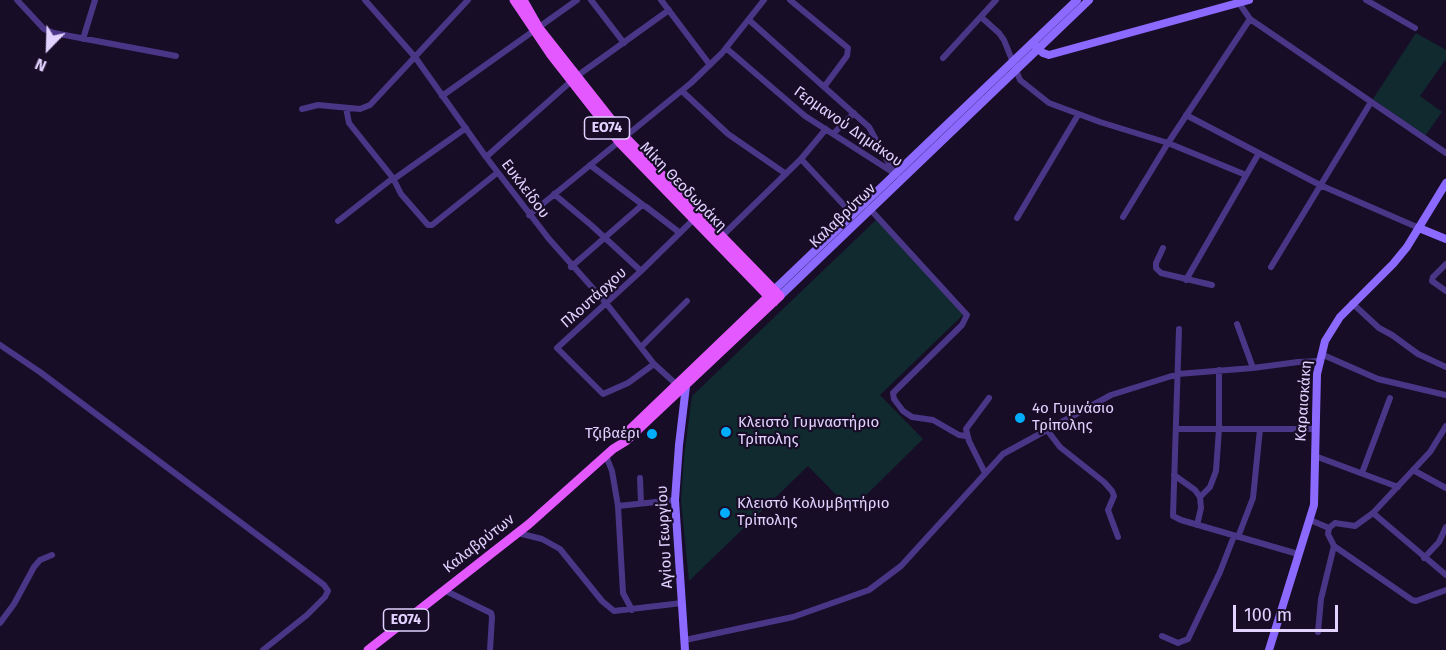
<!DOCTYPE html>
<meta charset="utf-8">
<style>
body{margin:0}
#map{position:relative;width:1446px;height:650px;overflow:hidden;background:#170d26;font-family:"Fira Sans",sans-serif}
canvas{display:block}
.north{position:absolute;left:18px;top:18px;width:60px;height:60px;-webkit-text-stroke:4px #170d26;paint-order:stroke;rotate:203deg;font-size:16px;font-weight:700;line-height:24px;text-align:center;color:#e1d2ff}
.north::after{content:'';display:block;margin:auto;width:21px;height:27px;background:#e1d2ff;clip-path:polygon(50% 0,100% 100%,50% 72%,0 100%)}
.scale{position:absolute;left:1233px;top:605px;width:105px;height:27px;box-sizing:border-box;border:3px solid #e1d2ff;border-top:0;padding-left:8px;font-size:18px;line-height:21px;white-space:nowrap;color:#e1d2ff;-webkit-text-stroke:4px #170d26;paint-order:stroke}
</style>
<div id="map">
<canvas width="1446" height="650"></canvas>
<div class="north">N</div>
<div class="scale">100 m</div>
</div>
<script>
const context = document.querySelector('canvas').getContext('2d');
context.lineJoin = 'round';
function paint(path, color) { context.fillStyle = color; context.fill(path, 'evenodd'); }
const poly = rows => new Path2D(rows.map(r => 'M' + r).join(''));
function stroke(path, color, width, dash) { context.strokeStyle = color; context.lineWidth = width; context.lineCap = dash ? 'butt' : 'round'; context.setLineDash(dash || []); context.stroke(path); }
function write(font, color, halo, rows, align = 'center') {
  context.font = font + ' "Fira Sans",sans-serif'; context.lineWidth = 4.5; context.setLineDash([]); context.textBaseline = 'middle'; context.strokeStyle = halo; context.fillStyle = color; for (const [text, x, y, turn = 0] of rows) {
    context.save(); context.translate(x, y); context.rotate((+turn || 0) * Math.PI / 180); context.textAlign = isNaN(turn) ? turn : align; if (halo) context.strokeText(text, 0, 0); context.fillText(text, 0, 0); context.restore();
  }
}
const green = poly([
 [1416,33,1446,50,1446,59,1420,96,1442,112,1425,136,1373,99],
 [876,220,965,313,880,395,923,439,851,510,808,466,689,581,681,501,684,456,692,396]
]);
const street = poly([
 [17,0,44,29,54,33,176,56],
 [365,0,415,57,486,157,549,239,606,303,654,364,676,384],
 [591,0,624,43],
 [661,0,710,65],
 [790,0,848,48,847,56,824,87],
 [1366,0,1415,28],
 [1239,3,1250,19,1446,153],
 [981,17,999,33,1004,40,1020,80,1049,103,1100,122,1168,143,1246,175],
 [749,20,869,127,893,171],
 [83,39,95,0],
 [726,48,805,116,897,175],
 [943,58,996,0],
 [682,91,728,134,786,174],
 [442,96,577,0],
 [346,108,349,123,393,178,401,194,428,225,432,225,497,173],
 [302,109,318,105,360,109,370,105,468,0],
 [1186,115,1320,185,1419,228],
 [833,134,854,113],
 [486,157,577,76,669,10],
 [801,159,853,215],
 [590,165,643,205],
 [394,179,466,128],
 [554,194,591,225,641,271],
 [869,208,967,315,962,325,893,393,894,399,903,411,912,417,933,420,959,435,966,436],
 [529,215,691,83,722,53,764,0],
 [1123,217,1168,143,1250,19],
 [1017,218,1078,115],
 [338,221,393,178],
 [720,238,801,159,826,129],
 [1163,248,1156,263,1156,268,1161,273,1212,285],
 [1446,264,1433,277,1432,281,1446,291],
 [571,267,641,206,645,206,680,233],
 [1271,267,1371,102],
 [1186,280,1259,153],
 [1352,303,1379,328,1392,335,1418,354,1446,367],
 [1237,324,1253,368],
 [1179,329,1173,516,1181,520,1298,554],
 [0,345,40,372,324,585,328,591,325,597,307,615,263,650],
 [641,347,687,301],
 [1321,354,1378,379,1446,395],
 [654,364,628,383,603,394,557,348,641,271,693,220],
 [1176,429,1315,429],
 [1047,430,1060,447,1104,482,1112,491,1114,496,1108,510,1118,537],
 [606,456,612,471,618,506,623,593,632,610],
 [1315,456,1398,487],
 [1413,470,1446,488],
 [985,473,969,441,966,429,989,398],
 [1362,473,1390,398],
 [1174,475,1195,490,1200,497,1201,508,1197,525],
 [640,478,641,503],
 [1200,497,1210,487,1216,471,1219,429,1219,370],
 [618,506,675,500],
 [1373,513,1446,575],
 [1310,520,1329,528],
 [1329,528,1335,523,1355,526,1373,513,1430,452,1446,426],
 [518,533,542,539,560,549,602,601,614,611,682,603],
 [1238,537,1253,498,1260,429],
 [1334,546,1412,600,1416,601,1446,590],
 [1424,558,1439,542,1446,527],
 [444,590,491,613,492,617,490,650],
 [0,623,14,604,34,567,40,560,52,555],
 [1318,632,1321,599,1334,546,1328,534,1329,528],
 [1162,636,1178,643,1188,639,1220,572,1234,536],
 [685,640,793,617,869,590,901,566,1003,454,1111,395,1178,374,1253,368,1298,362,1319,361]
]);
const secondary = poly([
 [1035,46,1043,53,1049,55,1249,0],
 [1419,228,1446,239],
 [774,290,1077,0],
 [780,296,1089,0],
 [685,381,686,386,679,445,675,500,685,650],
 [1269,650,1314,505,1317,374,1325,341,1340,317,1393,264,1407,247,1446,183]
]);
const primary = poly([
 [514,0,551,55,619,142,774,302],
 [624,435,772,293],
 [368,650,529,524,613,449,626,441,780,296,625,137,539,28,523,0]
]);
const markers = [
 [1020,418,6,"#00aefd"],
 [726,432,6,"#00aefd"],
 [652,434,6,"#00aefd"],
 [725,513,6,"#00aefd"]
];
const shields = [
 [607,128,45],
 [406,620,45]
];
const shieldNames = [
 ["ΕΟ74",607,128],
 ["ΕΟ74",406,620]
];
const streetNames = [
 ["Γερμανού Δημάκου",848,127,35],
 ["Μίκη Θεοδωράκη",683,187,46],
 ["Ευκλείδου",525,189,53],
 ["Καλαβρύτων",843,216,-44],
 ["Πλουτάρχου",594,298,-42],
 ["Καραισκάκη",1304,401,-86],
 ["Αγίου Γεωργίου",665,537,-93],
 ["Καλαβρύτων",479,544,-38]
];
const poiNames = [
 ["4ο Γυμνάσιο",1032,409],
 ["Τρίπολης",1032,426],
 ["Κλειστό Γυμναστήριο",738,423],
 ["Τρίπολης",738,440],
 ["Τζιβαέρι",640,434,"right"],
 ["Κλειστό Κολυμβητήριο",737,504],
 ["Τρίπολης",737,521]
];
paint(green, '#102a30');
stroke(street, '#4a3687', 6);
stroke(secondary, '#8c69ff', 8);
stroke(primary, '#e459ff', 9);
for (const [x, y, r, color] of markers) { const dot = new Path2D(); dot.arc(x, y, r, 0, 2 * Math.PI); context.fillStyle = color; context.fill(dot); stroke(dot, '#170d26', 2); }
for (const [x, y, w] of shields) { const box = new Path2D(); box.roundRect(x - w / 2, y - 11, w, 22, 4.5); context.fillStyle = '#170d26'; context.fill(box); stroke(box, '#e1d2ff', 1.5); }
write('bold 14px', '#e1d2ff', null, shieldNames);
write('15px', '#e1d2ff', '#170d26', streetNames);
write('15px', '#e1d2ff', '#170d26', poiNames, 'left');
</script>
